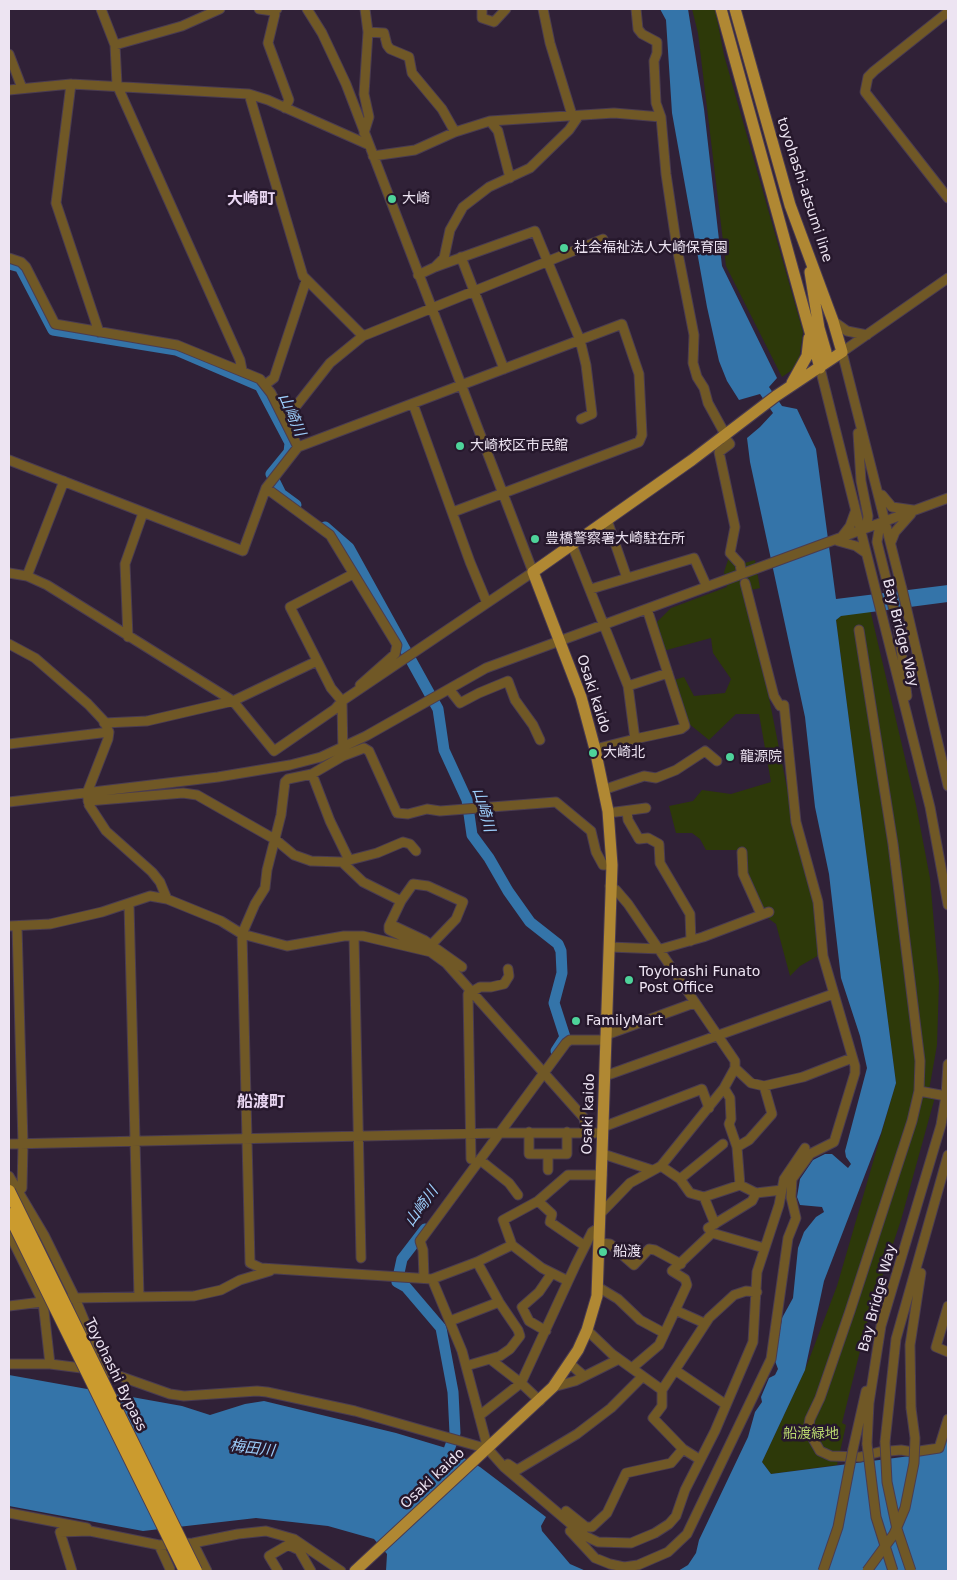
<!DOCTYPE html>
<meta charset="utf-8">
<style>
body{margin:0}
#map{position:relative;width:957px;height:1580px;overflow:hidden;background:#302137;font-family:"DejaVu Sans",sans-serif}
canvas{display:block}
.frame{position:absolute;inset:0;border:10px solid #ede4f2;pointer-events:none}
</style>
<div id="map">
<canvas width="957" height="1580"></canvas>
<div class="frame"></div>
</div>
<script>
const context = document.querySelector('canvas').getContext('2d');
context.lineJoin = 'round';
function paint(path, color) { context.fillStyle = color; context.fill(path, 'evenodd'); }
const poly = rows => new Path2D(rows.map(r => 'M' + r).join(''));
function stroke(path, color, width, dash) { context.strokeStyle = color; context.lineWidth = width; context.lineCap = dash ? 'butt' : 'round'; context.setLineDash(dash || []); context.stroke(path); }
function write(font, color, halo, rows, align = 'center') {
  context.font = font + ' "DejaVu Sans","Noto Sans JP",sans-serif'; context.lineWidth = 5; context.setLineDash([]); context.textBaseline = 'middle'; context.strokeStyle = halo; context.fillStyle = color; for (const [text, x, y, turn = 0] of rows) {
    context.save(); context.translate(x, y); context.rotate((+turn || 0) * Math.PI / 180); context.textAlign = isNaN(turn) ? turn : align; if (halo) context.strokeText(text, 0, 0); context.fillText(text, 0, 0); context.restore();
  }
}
const green = poly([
 [692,9,715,9,724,55,803,332,799,360,795,368,782,377,726,266,698,33],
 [729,557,738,565,755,560,760,588,742,592,758,643,794,823,816,902,821,954,800,966,790,976,776,924,765,916,746,876,743,850,706,850,700,839,692,833,676,833,669,806,693,801,702,790,731,794,771,782,759,714,736,714,709,740,688,723,674,680,684,677,694,696,725,693,731,679,713,653,711,638,663,651,655,624,671,608,727,587,724,572],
 [869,605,916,805,930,878,939,982,937,1045,928,1096,935,1097,901,1220,879,1286,877,1285,866,1327,842,1423,846,1425,837,1465,771,1474,762,1462,805,1370,837,1286,896,1083,836,620,841,616]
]);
const water = poly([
 [660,9,688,9,704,109,722,266,777,378,769,387,782,406,797,409,816,449,836,599,948,585,948,602,841,616,836,620,896,1083,881,1133,824,1281,805,1370,762,1462,771,1474,941,1452,948,1431,948,1571,678,1571,688,1565,696,1553,699,1540,748,1437,755,1412,762,1402,761,1397,769,1378,775,1375,778,1369,775,1361,782,1318,793,1298,798,1248,804,1232,816,1217,824,1212,822,1207,800,1205,797,1197,800,1179,813,1160,825,1154,832,1154,848,1168,851,1164,846,1157,845,1151,867,1068,860,1036,841,978,829,874,815,807,805,717,750,462,747,438,760,427,773,413,760,394,739,400,727,381,719,361,707,307,672,113,666,20],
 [9,1375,182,1406,210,1415,245,1404,264,1401,396,1433,446,1448,480,1467,546,1517,541,1526,542,1531,570,1564,586,1571,386,1571,387,1554,374,1539,328,1526,256,1518,143,1531,9,1506]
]);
const river = poly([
 [9,264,20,267,53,330,176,350,260,386,290,443,289,452,271,474,281,494,296,505],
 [325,527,349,548,438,709,444,750,467,800,472,835,489,858,508,891,530,922,558,944,561,951,562,973,554,1003,565,1037,556,1051],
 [425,1229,402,1259,397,1282,406,1287,441,1328,453,1392,455,1433,444,1464]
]);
const minor = poly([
 [101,9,115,45,117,85,240,360,242,370],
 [259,9,273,11,277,9],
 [307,9,322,33,346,84,533,572,342,701],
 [482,9,482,18,494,22,506,9],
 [543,9,550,43,572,115],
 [636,9,638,29,642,34,657,42,657,53,654,61,656,103,661,117,666,174,677,248,694,335,693,363,697,377,704,388,708,403,725,434],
 [273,11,275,14,268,43,289,100,285,108],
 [948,12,874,71,868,77,865,92,948,198],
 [368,32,384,33,387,45,390,49,409,57,412,73,442,109,455,132],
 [115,45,182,26,220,9],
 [9,54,22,88],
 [71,84,56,203,99,332],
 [9,90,71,84,249,94,268,100,369,145],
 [249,94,303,276,363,336],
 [490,121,498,131,510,178],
 [364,133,369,117,364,94,368,32,365,9],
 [373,156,415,150,455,132,490,121,614,113,661,117],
 [461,257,504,369],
 [9,258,21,262,26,267,55,324,177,345,260,379,271,393,298,447],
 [435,267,535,231,580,340,586,365,592,414,581,419],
 [418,275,435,267,444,258,450,230,463,207,489,187,530,168,569,130,578,117],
 [948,278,842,352,902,589,948,786],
 [833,321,847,331,867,335],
 [820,368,930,807,948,905],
 [266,384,274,378,306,281],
 [413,404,470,562,487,603],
 [285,420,330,363,363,336,603,239],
 [858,433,861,481,868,516,867,524,861,532],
 [723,435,730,444,719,452,735,527,730,553,740,564,741,570],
 [9,460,243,551,266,488,298,447,622,324,639,374,642,435,639,442,453,512],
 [266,488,330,535,397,645,395,654,360,685],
 [882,495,892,507,913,510],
 [607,520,627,578],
 [885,521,879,530,877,542,898,626,907,696],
 [840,539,850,526,855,512],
 [838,541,856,546,866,553],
 [891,542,895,532,911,514],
 [572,545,628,686,635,739,595,749],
 [9,573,27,576,47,585,233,701,274,751,335,709,343,700],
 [353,574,290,607,331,688,342,701,343,756,312,774,288,779,285,782,281,815,267,870,265,888,255,904,242,934,250,1263,261,1268,432,1279,462,1351,488,1449,504,1467,585,1536,598,1542,631,1543,655,1533,669,1524,676,1516,685,1490,715,1431,753,1342,757,1272,779,1205,784,1179,805,1148],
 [27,576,64,481],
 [591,589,694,558,707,587],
 [859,630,893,844,920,1061,919,1091,912,1121,850,1311,820,1398,810,1419,808,1430,820,1451,831,1456,860,1457,879,1452,901,1450,913,1452,939,1448,948,1419],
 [128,637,125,564,143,513],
 [9,644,35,658,88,704,104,721,109,732,108,739,87,793,89,805,106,831,152,872,160,882,167,899],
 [628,686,668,673],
 [449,689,460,703,479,693,508,681,515,700,533,725,540,740],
 [104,723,147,721,233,701,317,661],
 [635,739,681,729,685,726,647,609],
 [9,744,109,732],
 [343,756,364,748,369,751,397,813,408,814,427,809,440,811,556,802,591,831,596,852,603,865,612,865],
 [312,774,330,821,349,860],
 [603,790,644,776,656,778,676,770,705,751,717,761],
 [88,801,183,793,197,795,276,840,294,855,311,861,342,862,377,853,403,842,410,844,416,851],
 [9,802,218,777,290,765,321,757,366,736,486,668,948,498],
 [627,811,628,820,639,839,648,838,659,844,660,863,690,914,691,941],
 [608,813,646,808],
 [742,852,743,874,761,914],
 [342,862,363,882,401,901,389,926,389,930,421,945,446,963,584,1118,586,1132],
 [401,901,413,884,428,886,463,902,456,919,432,944],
 [129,904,139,1297],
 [390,924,424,940,462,967],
 [9,926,50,924,102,912,150,896,167,899,221,921,242,934,287,946,344,936,363,936,431,952],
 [354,936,361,1258],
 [609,947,661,949,703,937,769,912],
 [606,1035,694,1003],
 [735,1068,751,1083,764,1086,803,1077,852,1058],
 [605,1076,833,994],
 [724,1088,730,1098,731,1119,729,1124,737,1147,740,1185],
 [919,1091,946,1096],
 [603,1127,702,1089,709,1108],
 [529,1132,529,1154,567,1154,567,1132],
 [9,1144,498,1133,603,1133],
 [737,1147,749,1140,772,1114,764,1086],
 [603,1154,652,1170],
 [471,1159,468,994,480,987,491,987,504,984,509,976,508,969],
 [480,1160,509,1183,518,1195],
 [661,1166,680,1179,690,1193,704,1197,740,1185,756,1193,782,1190],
 [548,1170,548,1154],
 [9,1176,44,1235,75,1298,105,1371],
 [680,1179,723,1144],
 [17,1193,22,1188,23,1144,17,926],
 [756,1193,752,1201,708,1228,712,1233,764,1248],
 [704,1197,715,1224],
 [538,1201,552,1214,550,1222,585,1246],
 [601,1213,630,1183,661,1166,724,1088,735,1068,735,1061,628,904,616,890,610,886],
 [9,1233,43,1302,50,1364],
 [600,1243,610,1244,634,1265,649,1249,655,1250,681,1264],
 [424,1278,423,1250,420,1241,566,1043,570,1040,606,1040],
 [432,1279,477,1262,512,1245],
 [568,1281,542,1268,512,1245,503,1220,538,1201,568,1175,602,1175],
 [598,1287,618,1299,640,1320,664,1333],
 [9,1306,75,1298,194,1296,221,1290,240,1280,270,1271],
 [948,1306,936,1347,948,1352],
 [675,1310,704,1323],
 [450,1321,499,1302],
 [587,1330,612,1354,662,1390],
 [546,1331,529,1321,522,1307,539,1292,552,1273],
 [490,1359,521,1383,540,1401],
 [9,1364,50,1364,105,1371,170,1394,184,1396,257,1391,267,1392,355,1411,488,1449],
 [570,1364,584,1376],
 [466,1366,500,1356,510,1349,520,1336,518,1330,499,1302,477,1262],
 [632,1368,659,1345,687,1285,685,1279,672,1271,712,1233],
 [675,1370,725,1404],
 [553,1387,575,1381,619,1359],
 [911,1408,910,1345,921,1273],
 [479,1416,521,1383,576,1264,592,1232,600,1227],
 [885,1442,896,1339,948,1155],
 [867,1444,869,1403,881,1326,941,1125,946,1096,948,1064],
 [853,1449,866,1391],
 [699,1459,683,1449,653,1418,662,1406,662,1390,709,1318,734,1295,746,1291,757,1292],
 [508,1464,517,1470,577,1434,611,1408,642,1377],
 [566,1511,586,1527,592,1527,607,1513,626,1473,671,1463,683,1449],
 [9,1513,87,1528],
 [570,1531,595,1558,610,1564,624,1567,638,1565,668,1552,687,1534,771,1359,788,1238,796,1218,791,1197,792,1179,810,1154,834,1142,855,1073,855,1066,823,956,818,902,796,822,784,705,780,706,774,696,745,583],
 [193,1543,207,1571],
 [159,1545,170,1569],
 [72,1571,60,1532,90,1531,159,1545,193,1543,238,1534,266,1531,294,1539,341,1571],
 [278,1571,269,1556,288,1545,299,1550,311,1571]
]);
const major = poly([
 [721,9,820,368],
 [810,272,819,328,826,352,820,368],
 [792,383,807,356,809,338],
 [355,1571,553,1387,578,1350,587,1330,597,1296,612,865,608,811,595,749,581,697,533,572,692,460,776,396,842,352,833,321,790,205,735,9]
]);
const minorBridge = poly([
 [885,1442,887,1482,897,1529,911,1571],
 [867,1444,876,1517,893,1571],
 [823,1571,838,1527,853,1449],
 [867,1571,894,1534,905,1508,914,1463,915,1438,911,1408]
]);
const highwayBridge = poly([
 [9,1191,196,1571],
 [9,1214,185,1571]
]);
const markers = [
 [392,199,5,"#4ed39a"],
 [564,248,5,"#4ed39a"],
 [460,446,5,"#4ed39a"],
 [535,539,5,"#4ed39a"],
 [593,753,5,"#4ed39a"],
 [730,757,5,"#4ed39a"],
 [629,980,5,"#4ed39a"],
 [576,1021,5,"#4ed39a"],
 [603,1252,5,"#4ed39a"]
];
const streetNames = [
 ["toyohashi-atsumi line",804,190,72],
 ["Bay Bridge Way",900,633,76],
 ["Osaki kaido",593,694,72],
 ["Osaki kaido",589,1114,-88],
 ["Bay Bridge Way",878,1298,-75],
 ["Toyohashi Bypass",115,1375,64],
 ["Osaki kaido",433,1479,-43]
];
const poiNames = [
 ["大崎",402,199],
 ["社会福祉法人大崎保育園",574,248],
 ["大崎校区市民館",470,446],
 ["豊橋警察署大崎駐在所",545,539],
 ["大崎北",603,753],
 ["龍源院",740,757],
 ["Toyohashi Funato",639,972],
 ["Post Office",639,988],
 ["FamilyMart",586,1021],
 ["船渡",613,1252]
];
const parkNames = [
 ["船渡緑地",811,1434]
];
const waterNames = [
 ["山崎川",291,415,66],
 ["山崎川",483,810,74],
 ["山崎川",422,1207,-54],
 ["梅田川",252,1449,7]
];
const quarterNames = [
 ["大崎町",251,200],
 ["船渡町",261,1103]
];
paint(green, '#2d3909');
paint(water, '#3474a9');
stroke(river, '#3474a9', 11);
stroke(minor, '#4a3c51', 11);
stroke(major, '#4a3c51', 13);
stroke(minor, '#705826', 9);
stroke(major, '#b08833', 11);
stroke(minorBridge, '#4a3c51', 11, []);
stroke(highwayBridge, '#4a3c51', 14, []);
stroke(minorBridge, '#705826', 9);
stroke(highwayBridge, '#cb9b2e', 12);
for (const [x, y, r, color] of markers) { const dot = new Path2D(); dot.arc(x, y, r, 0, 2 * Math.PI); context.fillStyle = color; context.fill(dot); stroke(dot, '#26182c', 2); }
write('14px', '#ede4f2', '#26182c', streetNames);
write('14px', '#ede4f2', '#26182c', poiNames, 'left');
write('14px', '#b8d66e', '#26182c', parkNames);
write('italic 15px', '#9ccdfa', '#26182c', waterNames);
write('bold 16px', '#ead7f3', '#26182c', quarterNames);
</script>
